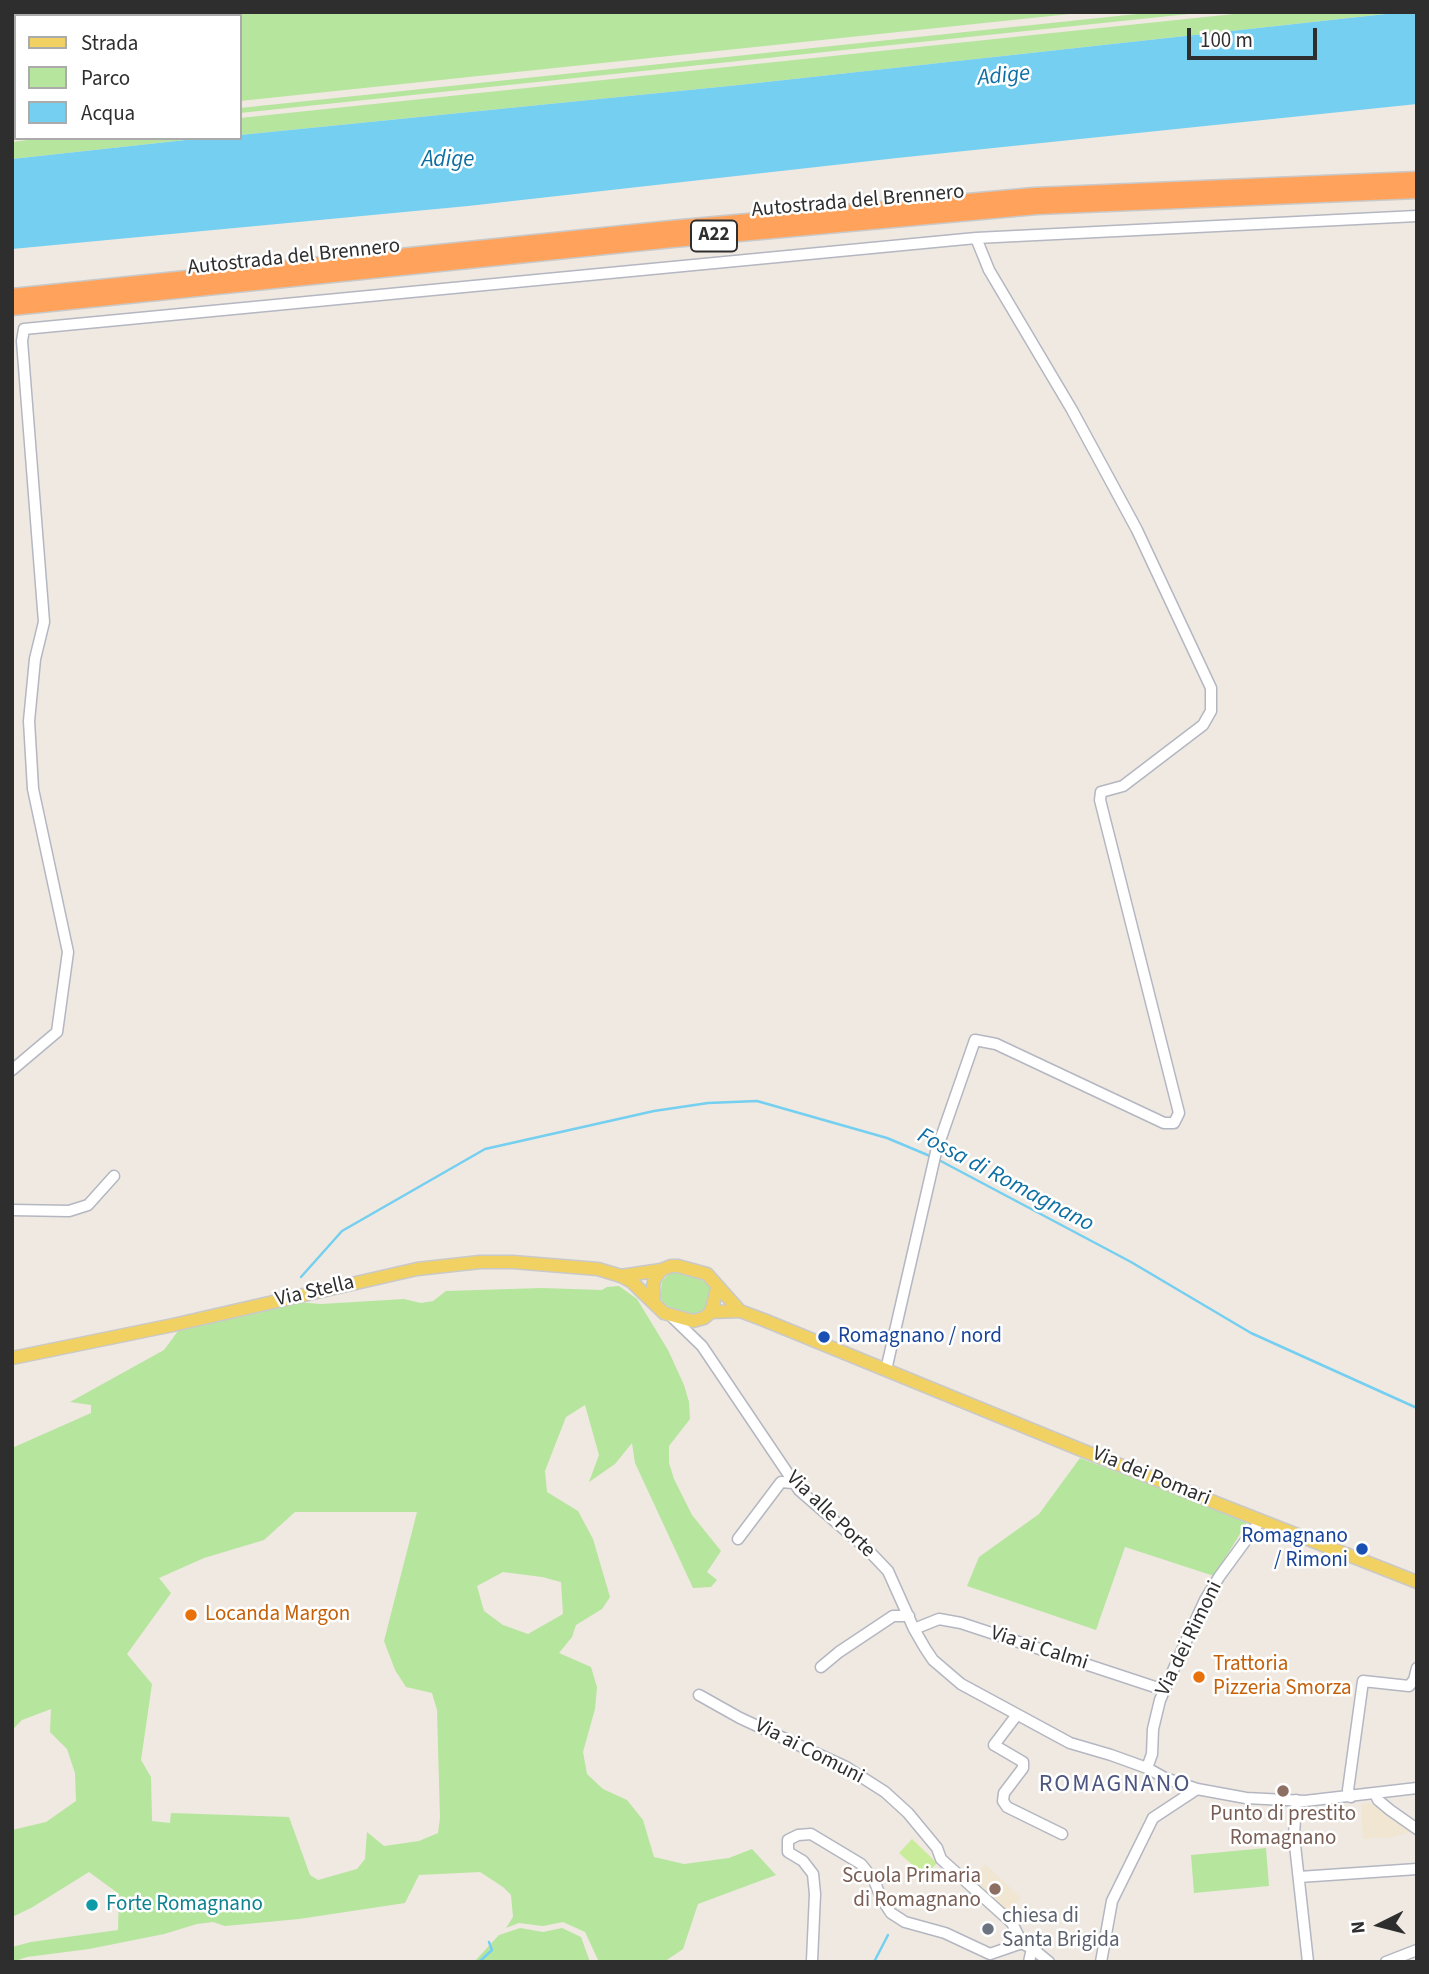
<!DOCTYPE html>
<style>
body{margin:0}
#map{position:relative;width:1429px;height:1974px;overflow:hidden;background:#efe9e1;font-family:"Source Sans 3",sans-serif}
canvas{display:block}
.frame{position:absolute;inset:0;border:14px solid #2e2e2e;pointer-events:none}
.legend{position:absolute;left:14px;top:14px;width:228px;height:126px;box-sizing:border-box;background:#fff;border:2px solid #ababab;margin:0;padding:9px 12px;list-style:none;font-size:21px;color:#2e2e2e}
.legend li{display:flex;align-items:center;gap:14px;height:35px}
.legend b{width:35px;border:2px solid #ababab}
.north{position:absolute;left:1345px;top:1890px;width:70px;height:70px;-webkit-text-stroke:5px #fff;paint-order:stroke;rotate:264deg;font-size:19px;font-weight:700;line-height:28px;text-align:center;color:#2e2e2e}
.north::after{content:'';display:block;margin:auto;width:24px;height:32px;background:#2e2e2e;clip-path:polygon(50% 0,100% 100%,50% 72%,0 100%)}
.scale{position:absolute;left:1187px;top:28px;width:130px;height:32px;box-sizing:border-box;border:4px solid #2e2e2e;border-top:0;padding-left:9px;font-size:21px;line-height:24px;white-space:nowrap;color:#2e2e2e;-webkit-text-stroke:5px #fff;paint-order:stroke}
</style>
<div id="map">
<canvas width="1429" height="1974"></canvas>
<div class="frame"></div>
<ul class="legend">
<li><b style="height:9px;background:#f2d163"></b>Strada</li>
<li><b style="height:19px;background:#b6e59e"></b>Parco</li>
<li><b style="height:19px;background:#75cff0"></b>Acqua</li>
</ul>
<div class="north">N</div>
<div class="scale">100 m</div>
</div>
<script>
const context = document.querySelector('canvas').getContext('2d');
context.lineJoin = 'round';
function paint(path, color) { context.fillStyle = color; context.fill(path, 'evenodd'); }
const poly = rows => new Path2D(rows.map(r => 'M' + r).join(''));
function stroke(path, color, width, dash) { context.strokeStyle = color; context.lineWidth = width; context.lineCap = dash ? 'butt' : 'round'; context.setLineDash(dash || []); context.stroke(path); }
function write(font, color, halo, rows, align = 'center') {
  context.font = font + ' "Source Sans 3",sans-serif'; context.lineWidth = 5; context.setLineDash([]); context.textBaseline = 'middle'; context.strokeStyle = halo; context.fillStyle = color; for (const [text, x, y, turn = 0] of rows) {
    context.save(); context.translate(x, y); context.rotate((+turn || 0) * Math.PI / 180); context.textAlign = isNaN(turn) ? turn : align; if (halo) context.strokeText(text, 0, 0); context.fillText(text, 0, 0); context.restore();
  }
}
const education = poly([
 [1371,1803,1411,1832,1392,1837,1363,1839,1361,1804],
 [985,1864,1021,1898,1006,1915,969,1881]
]);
const green = poly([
 [204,12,1089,12,240,101,240,16,171,16],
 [1156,12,1208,12,240,113,240,108],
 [1253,12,1404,12,739,85,240,135,240,118],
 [12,32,16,32,16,125,12,125],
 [44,138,204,138,12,159,12,142],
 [678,1271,706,1282,711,1290,708,1308,697,1315,674,1310,663,1303,660,1296,662,1281,670,1273],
 [619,1286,637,1299,668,1350,684,1385,689,1402,690,1419,669,1446,669,1463,674,1479,692,1515,721,1551,707,1572,717,1580,711,1587,693,1588,635,1463,632,1443,615,1464,589,1482,599,1455,585,1405,566,1417,545,1471,547,1492,578,1511,593,1539,610,1597,602,1609,576,1625,572,1637,559,1653,591,1667,597,1687,595,1709,583,1752,587,1774,603,1789,627,1800,643,1820,654,1857,684,1864,729,1858,752,1849,776,1875,698,1904,683,1949,664,1962,599,1962,585,1932,563,1922,543,1926,519,1923,506,1928,513,1917,511,1895,503,1887,480,1872,419,1875,405,1903,299,1919,225,1926,213,1922,197,1924,164,1934,89,1949,27,1957,12,1962,12,1947,31,1942,118,1930,119,1894,89,1872,31,1908,12,1917,12,1830,46,1822,76,1801,75,1773,67,1749,50,1732,51,1709,22,1720,12,1730,12,1448,91,1413,91,1405,70,1402,164,1350,181,1327,296,1302,321,1304,404,1299,421,1303,433,1301,446,1291,542,1288,602,1290,607,1287],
 [295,1512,417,1512,384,1641,395,1670,406,1687,432,1693,437,1710,440,1818,438,1833,419,1841,384,1846,367,1832,365,1859,357,1869,318,1880,310,1875,289,1817,171,1813,170,1823,152,1821,151,1777,141,1760,152,1684,127,1654,171,1593,159,1578,204,1558,264,1540],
 [503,1572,542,1577,561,1582,563,1614,528,1634,503,1625,484,1611,477,1586],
 [1080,1458,1248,1521,1214,1576,1125,1547,1096,1630,967,1586,979,1557,1039,1514],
 [1266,1848,1269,1886,1194,1893,1191,1855],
 [520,1928,543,1932,562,1928,581,1937,590,1962,474,1962,499,1935]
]);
const pitch = poly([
 [912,1839,937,1863,925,1876,899,1853]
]);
const water = poly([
 [1404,12,1417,12,1417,104,897,158,468,206,12,249,12,159,204,138,240,138,240,135,739,85]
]);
const stream = poly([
 [937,1159,1131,1262,1251,1333,1417,1408],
 [301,1277,342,1231,485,1149,654,1111,708,1103,757,1101,887,1138,930,1156],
 [479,1962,492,1950,489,1942],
 [874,1962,888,1935]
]);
const minor = poly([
 [12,1070,57,1032,68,952,33,789,29,721,35,659,44,622,22,341,24,329,976,238,1417,216],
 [12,1210,69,1211,88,1205,114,1176],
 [672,1317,702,1346,799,1490,868,1550,888,1571,914,1629,925,1648,933,1660,961,1684,1070,1743,1111,1755,1147,1768,1165,1778,1197,1789,1246,1798,1305,1801,1417,1788],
 [886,1370,936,1152,975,1040,996,1044,1164,1123,1174,1123,1179,1113,1100,800,1101,792,1123,786,1203,725,1211,711,1211,688,1137,530,1072,410,989,270,976,238],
 [738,1539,781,1482,793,1483],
 [914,1629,939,1619,961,1623,1164,1690],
 [821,1667,839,1652,893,1616,909,1616],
 [699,1695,740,1718,846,1767,885,1792,908,1813,937,1848,941,1859,1012,1923,1022,1943,990,1954,945,1933,905,1922,891,1913,881,1898,874,1880,861,1864,811,1834,798,1835,788,1840,788,1852,803,1861,813,1874,815,1894,812,1961],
 [1016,1716,994,1745,1023,1762,1023,1768,1004,1793,1003,1801,1007,1807,1062,1834],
 [1147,1768,1152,1754,1153,1729,1160,1700,1187,1639,1205,1600,1219,1577,1260,1521],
 [1375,1793,1378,1800,1390,1810,1417,1829],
 [1351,1797,1348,1790,1363,1681,1409,1686,1414,1680,1417,1668],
 [1296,1800,1294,1836,1308,1962],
 [1299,1877,1417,1869],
 [1016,1941,1032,1948,1049,1962],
 [1029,1962,1032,1948],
 [1101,1962,1112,1901,1153,1818,1197,1789],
 [1386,1962,1417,1950]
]);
const major = poly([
 [621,1276,661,1270],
 [654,1302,653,1286,655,1278,661,1270,671,1266,678,1266,707,1274,740,1311],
 [711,1312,740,1311,764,1320,1079,1449,1417,1582],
 [12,1358,173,1325,417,1269,480,1262,513,1262,598,1269,621,1276,632,1282,664,1313,693,1321,704,1318,711,1312,717,1289]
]);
const highway = poly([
 [12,296,671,228,1034,195,1417,179],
 [12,308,673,240,1037,207,1417,191]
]);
const markers = [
 [824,1337,7,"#1a4fb4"],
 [1362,1549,7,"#1a4fb4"],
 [191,1615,7,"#e8710a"],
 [1199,1677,7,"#e8710a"],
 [1283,1791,7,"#8d6e63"],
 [995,1889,7,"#8d6e63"],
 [92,1905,7,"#0f9aa8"],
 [988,1929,7,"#6b7280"]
];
const shields = [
 [714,236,46]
];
const shieldNames = [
 ["A22",714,236]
];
const streetNames = [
 ["Autostrada del Brennero",858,202,-5],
 ["Autostrada del Brennero",294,258,-6],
 ["Via Stella",315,1292,-13],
 ["Via dei Pomari",1151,1477,22],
 ["Via alle Porte",830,1515,44],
 ["Via dei Rimoni",1190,1639,-64],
 ["Via ai Calmi",1039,1649,18],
 ["Via ai Comuni",809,1752,27]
];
const transitNames = [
 ["Romagnano / nord",838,1337],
 ["Romagnano",1348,1537,"right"],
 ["/ Rimoni",1348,1561,"right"]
];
const foodNames = [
 ["Locanda Margon",205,1615],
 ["Trattoria",1213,1665],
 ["Pizzeria Smorza",1213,1689]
];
const educationNames = [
 ["Punto di prestito",1283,1815],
 ["Romagnano",1283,1839],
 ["Scuola Primaria",981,1877,"right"],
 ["di Romagnano",981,1901,"right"]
];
const cultureNames = [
 ["Forte Romagnano",106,1905]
];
const worshipNames = [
 ["chiesa di",1002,1917],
 ["Santa Brigida",1002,1941]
];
const waterNames = [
 ["Adige",1004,77,-6],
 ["Adige",448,161],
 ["Fossa di Romagnano",1005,1181,28]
];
const quarterNames = [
 ["ROMAGNANO",1115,1786]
];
paint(education, '#f0e6d1');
paint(green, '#b6e59e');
paint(pitch, '#c9ec9a');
paint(water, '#75cff0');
stroke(stream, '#75cff0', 2.5);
stroke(minor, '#b4b7c1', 13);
stroke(major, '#c9c9c9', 15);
stroke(highway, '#c9c9c9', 17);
stroke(minor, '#fff', 10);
stroke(major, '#f2d163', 12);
stroke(highway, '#ffa35c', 14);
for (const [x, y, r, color] of markers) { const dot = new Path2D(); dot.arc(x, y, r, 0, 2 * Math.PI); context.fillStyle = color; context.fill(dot); stroke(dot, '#fff', 2.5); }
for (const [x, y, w] of shields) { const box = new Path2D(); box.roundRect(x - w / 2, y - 15.5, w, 31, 5); context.fillStyle = '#fff'; context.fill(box); stroke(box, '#2e2e2e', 2); }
write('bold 19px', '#2e2e2e', null, shieldNames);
write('21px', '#2e2e2e', '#fff', streetNames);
write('21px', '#164399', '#fff', transitNames, 'left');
write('21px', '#c56008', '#fff', foodNames, 'left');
write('21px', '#785e54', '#fff', educationNames);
write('21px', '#0d838f', '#fff', cultureNames, 'left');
write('21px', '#5b616d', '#fff', worshipNames, 'left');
write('italic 23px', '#0d6fa3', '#fff', waterNames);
context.letterSpacing = '2px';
write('24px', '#4d5680', '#fff', quarterNames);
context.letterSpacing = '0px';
</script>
